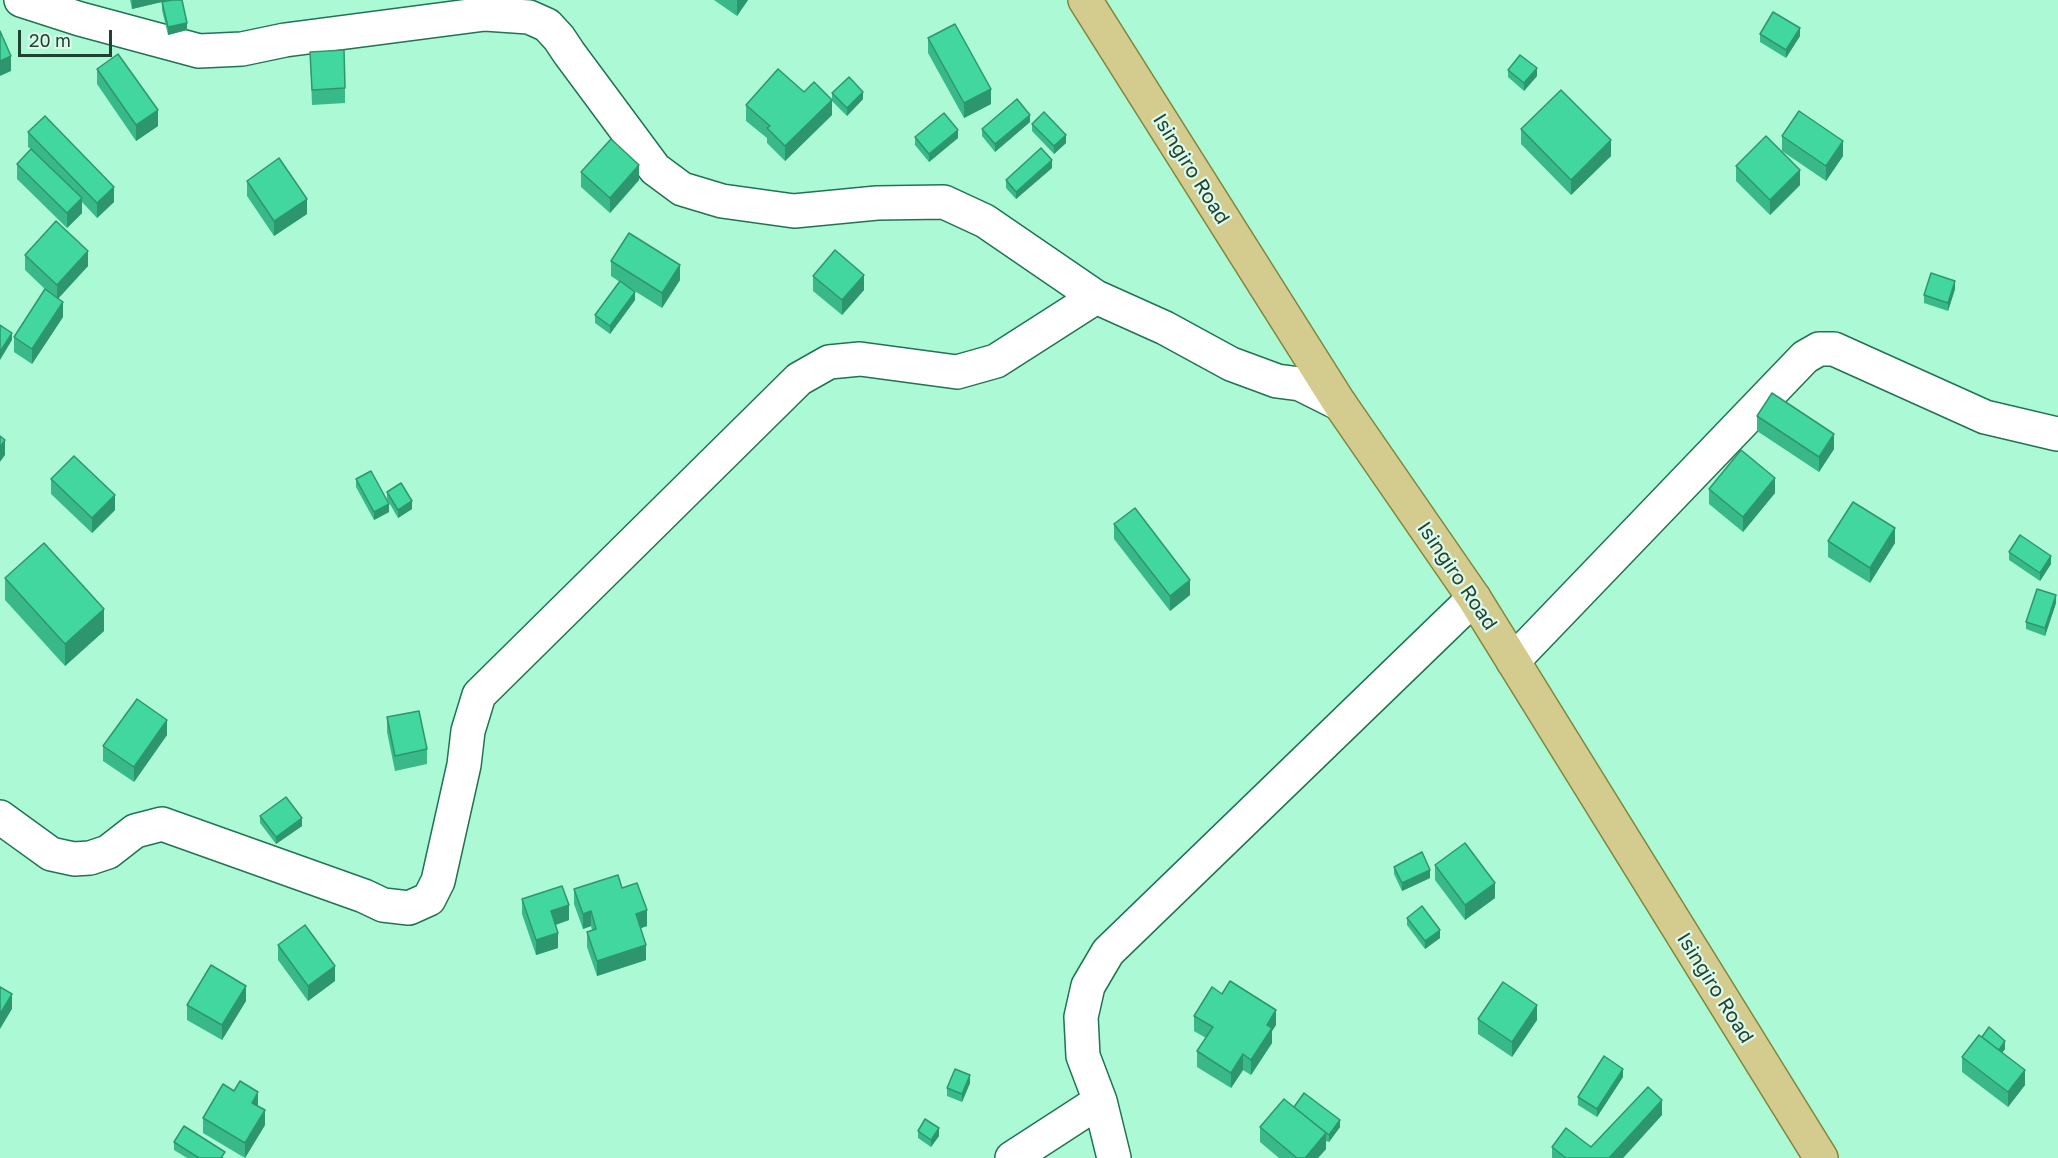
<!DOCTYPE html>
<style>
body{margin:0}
#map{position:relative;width:2058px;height:1158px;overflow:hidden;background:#abfad5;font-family:"Golos Text",sans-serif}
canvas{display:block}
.scale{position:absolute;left:18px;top:30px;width:94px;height:27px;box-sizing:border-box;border:3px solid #214233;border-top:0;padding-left:8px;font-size:18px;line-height:21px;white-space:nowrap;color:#214233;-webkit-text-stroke:4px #ddfbec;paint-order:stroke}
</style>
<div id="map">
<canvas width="2058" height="1158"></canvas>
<div class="scale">20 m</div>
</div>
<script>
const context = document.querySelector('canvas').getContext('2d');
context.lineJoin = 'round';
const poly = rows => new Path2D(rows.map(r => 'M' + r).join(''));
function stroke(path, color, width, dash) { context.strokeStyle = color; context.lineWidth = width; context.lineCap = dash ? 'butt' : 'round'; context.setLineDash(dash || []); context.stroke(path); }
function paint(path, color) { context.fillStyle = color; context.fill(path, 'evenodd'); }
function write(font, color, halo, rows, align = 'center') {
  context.font = font + ' "Golos Text",sans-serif'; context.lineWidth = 4.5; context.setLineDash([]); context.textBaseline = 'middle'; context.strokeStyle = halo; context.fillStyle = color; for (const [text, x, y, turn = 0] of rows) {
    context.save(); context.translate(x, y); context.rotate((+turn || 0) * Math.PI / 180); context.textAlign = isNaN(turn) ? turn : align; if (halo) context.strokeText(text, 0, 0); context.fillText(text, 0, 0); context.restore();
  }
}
const minor = poly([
 [21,0,80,19,199,51,242,49,285,40,485,14,529,17,547,25,559,38,569,53,655,169,682,189,722,201,794,211,877,203,944,202,985,221,1096,297,1165,328,1231,364,1277,381,1300,384,1340,404],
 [1513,661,1805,357,1819,349,1834,349,1985,417,2057,434],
 [0,817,51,854,74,859,90,858,108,852,135,831,162,824,364,896,383,905,409,908,429,899,438,881,464,765,468,731,479,695,799,379,829,362,860,359,957,372,996,361,1096,297],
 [1012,1158,1100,1101],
 [1114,1158,1100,1101,1083,1056,1081,1017,1088,986,1108,952,1474,598]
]);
const major = poly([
 [1085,0,1340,404,1474,598,1821,1158]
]);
const wall = poly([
 [130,0,170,0,132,9],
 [714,0,748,0,737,16],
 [162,2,187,30,168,35,162,10],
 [1760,34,1800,36,1786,58,1760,42],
 [928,38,991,104,964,118,928,53],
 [310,52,345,88,345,103,312,105],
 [97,69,158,126,136,141,97,84],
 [1508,70,1537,76,1524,91,1508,77],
 [804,92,832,99,832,93,863,99,847,116,832,101,832,115,785,161,767,143,767,138,746,121,746,105],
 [1030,122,995,152,982,136,982,129],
 [1032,124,1066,143,1054,154,1032,131],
 [1521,129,1611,156,1571,195,1521,144],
 [28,132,114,202,97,218,82,202,82,213,67,228,17,179,17,164,31,149,28,147],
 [1782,136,1843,156,1826,181,1782,151],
 [915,137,958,138,929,162,915,145],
 [1736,166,1800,185,1770,215,1736,181],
 [1052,168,1016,199,1006,188,1006,180],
 [581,172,639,180,610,213,581,187],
 [247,181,307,214,274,236,247,196],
 [25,255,88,266,58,298,63,317,32,364,14,352,14,337,47,291,25,270],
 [611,261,680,280,662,308,625,285,635,300,610,334,595,323,595,315,620,282,611,276],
 [813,276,864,290,842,315,813,291],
 [1955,289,1948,311,1924,303,1924,295],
 [1757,416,1834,449,1819,472,1757,431],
 [51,479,115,510,92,533,51,494],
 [356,479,389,512,374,520,356,487],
 [1709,489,1775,493,1743,532,1709,504],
 [387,492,412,509,398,518,387,499],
 [1114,524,1190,595,1170,611,1114,539],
 [1828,541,1895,543,1870,583,1828,557],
 [2009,552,2051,564,2040,581,2009,560],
 [5,578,104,631,65,666,5,600],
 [2056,603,2045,636,2026,629,2026,622],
 [387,717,427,749,427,764,395,771,387,732],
 [167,735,134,782,103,761,103,746],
 [260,816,302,826,276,844,260,823],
 [1435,865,1495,898,1465,920,1435,880],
 [1394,867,1430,878,1402,891,1394,874],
 [622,888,647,926,640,928,646,960,597,976,587,947,587,932,592,930,591,926,583,929,574,904,574,889],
 [522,899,569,920,556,925,558,948,536,955,522,914],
 [1407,918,1440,938,1425,949,1407,925],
 [278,945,335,981,308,1001,278,960],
 [1222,994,1276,1025,1272,1031,1272,1043,1251,1075,1243,1070,1231,1088,1197,1067,1197,1051,1206,1038,1194,1031,1194,1016],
 [246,1001,222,1040,187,1020,187,1005],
 [1478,1019,1537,1020,1512,1057,1478,1034],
 [1982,1037,2005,1049,2002,1053,2025,1085,2008,1107,1962,1072,1962,1057],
 [1623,1077,1597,1117,1578,1105,1578,1097],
 [970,1083,962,1102,947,1096,947,1088],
 [258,1107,265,1125,245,1158,203,1133,203,1118],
 [1294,1107,1340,1127,1329,1142,1326,1141,1326,1149,1318,1158,1279,1158,1260,1142,1260,1127],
 [1662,1115,1623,1158,1552,1158,1552,1147,1591,1147],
 [918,1131,939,1136,931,1147,918,1138],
 [174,1142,225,1158,187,1158,174,1150]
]);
const shadedWall = poly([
 [132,0,170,0,132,9],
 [737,0,748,0,737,16],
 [187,23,187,30,168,35,168,27],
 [1800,28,1800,36,1786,58,1786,50],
 [11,56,11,71,0,76,0,61],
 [1537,68,1537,76,1524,91,1524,83],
 [991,89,991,104,964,118,964,103],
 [863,92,863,99,847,116,847,108],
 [832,100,832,115,785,161,785,146],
 [158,110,158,126,136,141,136,125],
 [1030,115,1030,122,995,152,995,144],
 [958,130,958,138,929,162,929,154],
 [1066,135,1066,143,1054,154,1054,146],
 [1611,140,1611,156,1571,195,1571,180],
 [1843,141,1843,156,1826,181,1826,166],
 [1052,160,1052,168,1016,199,1016,192],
 [639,165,639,180,610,213,610,198],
 [1800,170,1800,185,1770,215,1770,200],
 [114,187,114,202,97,218,97,203],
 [82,198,82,213,67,228,67,213],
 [307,199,307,214,274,236,274,221],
 [88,251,88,266,57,300,57,285],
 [680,265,680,280,662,308,662,293],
 [864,275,864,290,842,315,842,300],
 [1955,281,1955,289,1948,311,1948,303],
 [635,292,635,300,610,334,610,326],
 [63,302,63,317,32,364,32,349],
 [12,333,12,340,0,360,0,352],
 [1834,434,1834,449,1819,472,1819,457],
 [5,440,5,455,0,462,0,447],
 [1775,478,1775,493,1743,532,1743,517],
 [115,495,115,510,92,533,92,518],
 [412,501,412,509,398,518,398,510],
 [389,504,389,512,374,520,374,512],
 [1895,528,1895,543,1870,583,1870,568],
 [2051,556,2051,564,2040,581,2040,573],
 [1190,580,1190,595,1170,611,1170,596],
 [2056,595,2056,603,2045,636,2045,628],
 [104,609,104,631,65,666,65,644],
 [167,720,167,735,134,782,134,767],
 [302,818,302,826,276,844,276,837],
 [1430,870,1430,878,1402,891,1402,883],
 [1495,883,1495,898,1465,920,1465,905],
 [569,905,569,920,551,926,551,911],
 [647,910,647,926,636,930,636,914],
 [591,911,591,926,583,929,583,914],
 [1440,930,1440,938,1425,949,1425,941],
 [558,933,558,948,536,955,536,940],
 [646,945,646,960,597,976,597,961],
 [335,966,335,981,308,1001,308,986],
 [246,986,246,1001,222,1040,222,1025],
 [12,994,12,1009,0,1029,0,1014],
 [1537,1005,1537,1020,1512,1057,1512,1042],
 [1276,1010,1276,1025,1272,1031,1272,1043,1251,1075,1251,1060,1267,1025],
 [2005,1041,2005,1049,1998,1058,1998,1050],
 [1243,1054,1243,1070,1231,1088,1231,1073],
 [1623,1069,1623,1077,1597,1117,1597,1109],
 [2025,1070,2025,1085,2008,1107,2008,1092],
 [970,1075,970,1083,962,1102,962,1094],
 [258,1092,258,1107,252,1103],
 [1662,1100,1662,1115,1623,1158,1609,1158],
 [265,1110,265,1125,245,1158,245,1143],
 [1340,1120,1340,1127,1329,1142,1329,1135],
 [939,1128,939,1136,931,1147,931,1140],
 [1326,1133,1326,1149,1318,1158,1305,1158]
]);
const building = poly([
 [172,0,182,0,187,23,168,27,162,2,172,0],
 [1773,12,1800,28,1786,50,1760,34,1773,12],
 [955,24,991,89,964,103,928,38,955,24],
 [0,31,11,56,0,61,0,31],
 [344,50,345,88,312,90,310,52,344,50],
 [118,54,158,110,136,125,97,69,118,54],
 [1520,55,1537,68,1524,83,1508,70,1520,55],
 [778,69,804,92,814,82,832,100,785,146,767,128,770,126,746,105,778,69],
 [849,77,863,92,847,108,832,93,849,77],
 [1561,90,1611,140,1571,180,1521,129,1561,90],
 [1017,99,1030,115,995,144,982,129,1017,99],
 [1799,111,1843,141,1826,166,1782,136,1799,111],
 [1044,112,1066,135,1054,146,1032,124,1044,112],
 [944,113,958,130,929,154,915,137,944,113],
 [45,116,114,187,97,203,28,132,45,116],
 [1766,136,1800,170,1770,200,1736,166,1766,136],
 [611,139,639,165,610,198,581,172,611,139],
 [1041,148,1052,160,1016,192,1006,180,1041,148],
 [31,149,82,198,67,213,17,164,31,149],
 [279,158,307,199,274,221,247,181,279,158],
 [56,221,88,251,57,285,25,255,56,221],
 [629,233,680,265,662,293,611,261,629,233],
 [835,250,864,275,842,300,813,276,835,250],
 [1931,273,1955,281,1948,303,1924,295,1931,273],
 [620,281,635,292,610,326,595,315,620,281],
 [45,289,63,302,32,349,14,337,45,289],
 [0,325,12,333,0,352,0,325],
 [1772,393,1834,434,1819,457,1757,416,1772,393],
 [0,436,5,440,0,447,0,436],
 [1741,450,1775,478,1743,517,1709,489,1741,450],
 [74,456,115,495,92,518,51,479,74,456],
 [371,471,389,504,374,512,356,479,371,471],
 [401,483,412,501,398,510,387,492,401,483],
 [1853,502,1895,528,1870,568,1828,541,1853,502],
 [1135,508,1190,580,1170,596,1114,524,1135,508],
 [2020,535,2051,556,2040,573,2009,552,2020,535],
 [44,543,104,609,65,644,5,578,44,543],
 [2037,589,2056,595,2045,628,2026,622,2037,589],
 [137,699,167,720,134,767,103,746,137,699],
 [419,711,427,749,395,756,387,717,419,711],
 [286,797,302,818,276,837,260,816,286,797],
 [1465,843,1495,883,1465,905,1435,865,1465,843],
 [1422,852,1430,870,1402,883,1394,867,1422,852],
 [618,875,622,888,637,883,647,910,636,914,646,945,597,961,587,932,596,929,591,911,583,914,574,889,618,875],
 [562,886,569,905,551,911,558,933,536,940,522,899,562,886],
 [1422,906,1440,930,1425,941,1407,918,1422,906],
 [305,925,335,966,308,986,278,945,305,925],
 [211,965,246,986,222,1025,187,1005,211,965],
 [1230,981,1276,1010,1267,1025,1272,1028,1251,1060,1243,1054,1231,1073,1197,1051,1213,1027,1194,1016,1212,987,1222,994,1230,981],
 [1503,982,1537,1005,1512,1042,1478,1019,1503,982],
 [0,987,12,994,0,1014,0,987],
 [1989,1027,2005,1041,1999,1050,1982,1037,1989,1027],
 [1979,1035,2025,1070,2008,1092,1962,1057,1979,1035],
 [1604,1056,1623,1069,1597,1109,1578,1097,1604,1056],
 [955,1069,970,1075,962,1094,947,1088,955,1069],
 [240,1081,258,1092,252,1103,265,1110,245,1143,203,1118,223,1084,234,1091,240,1081],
 [1648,1087,1662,1100,1609,1158,1566,1158,1552,1147,1566,1128,1591,1147,1648,1087],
 [1304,1093,1340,1120,1329,1135,1294,1107,1304,1093],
 [1284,1099,1326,1133,1305,1158,1297,1158,1260,1127,1284,1099],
 [925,1119,939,1128,931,1140,918,1131,925,1119],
 [184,1126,225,1152,221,1158,199,1158,174,1142,184,1126]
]);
const streetNames = [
 ["Isingiro Road",1191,169,58],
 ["Isingiro Road",1457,576,56],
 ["Isingiro Road",1715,988,58]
];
stroke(minor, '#217354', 36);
stroke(major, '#81863d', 36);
stroke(minor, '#fff', 33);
stroke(major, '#d3cc8e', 33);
paint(wall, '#39b989');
paint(shadedWall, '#2e966f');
paint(building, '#42d79f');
stroke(building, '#2e966f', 1.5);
write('20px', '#214233', '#ddfbec', streetNames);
</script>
